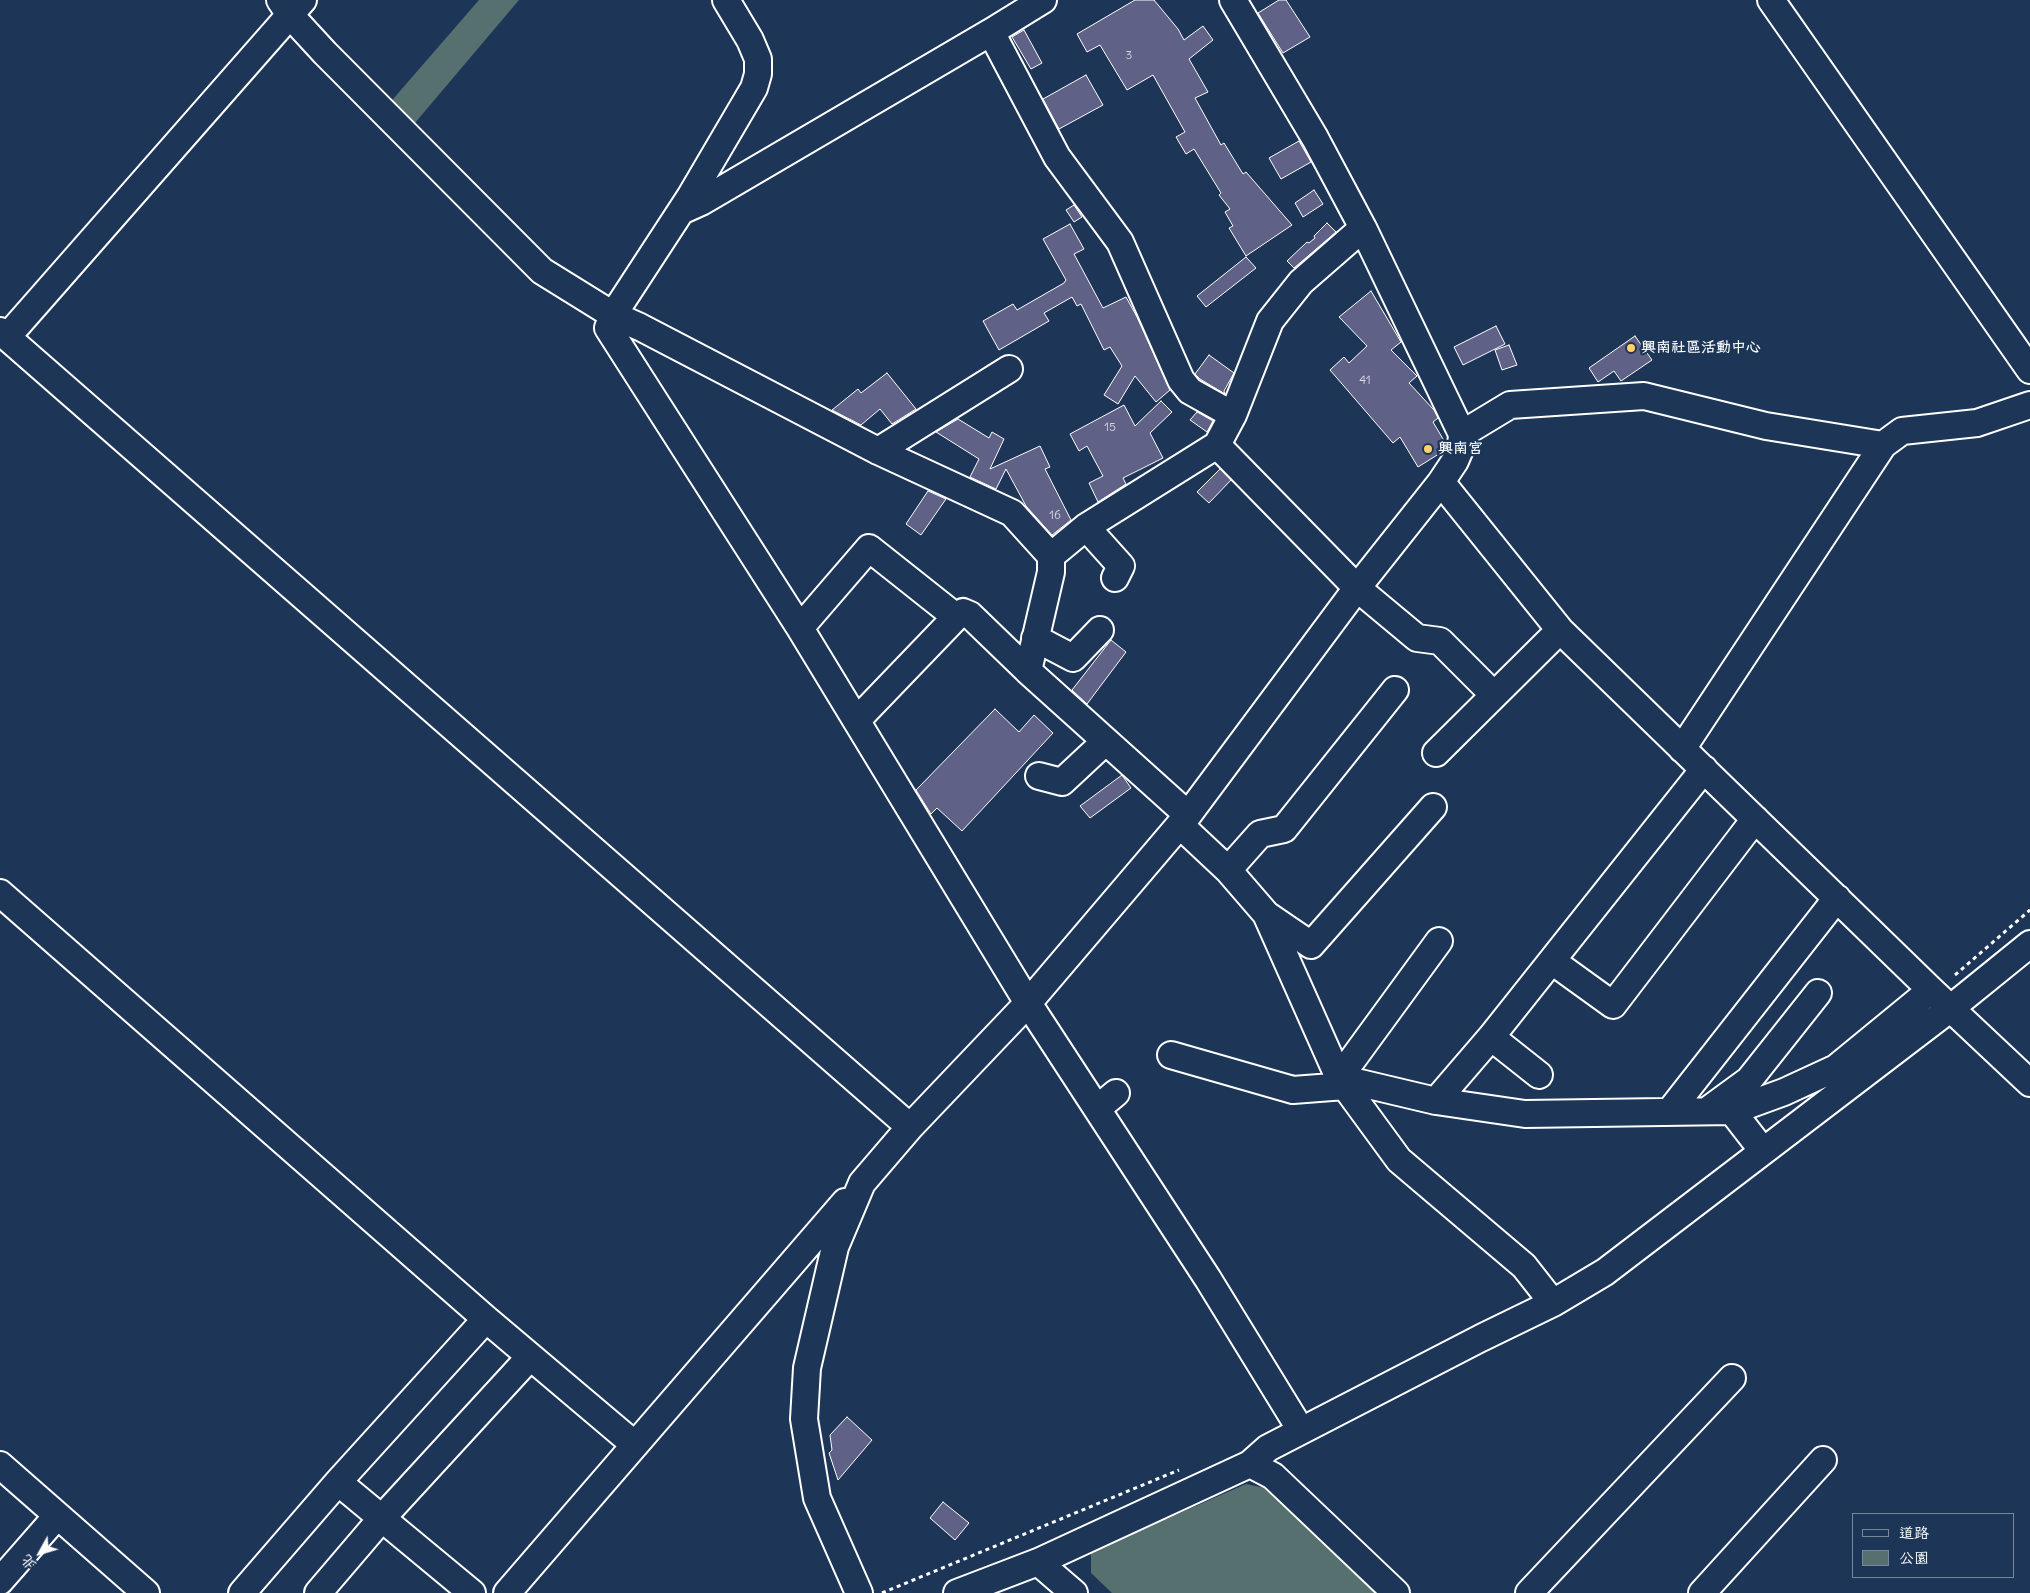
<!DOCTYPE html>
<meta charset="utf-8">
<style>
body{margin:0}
#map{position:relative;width:2030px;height:1593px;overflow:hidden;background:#1d3557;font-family:Delius,"LXGW WenKai TC",sans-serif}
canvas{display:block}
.legend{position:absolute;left:1852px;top:1513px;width:162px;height:65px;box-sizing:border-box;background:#1d3557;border:1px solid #77869a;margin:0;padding:6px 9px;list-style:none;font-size:15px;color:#fff}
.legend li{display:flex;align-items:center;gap:10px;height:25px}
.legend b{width:25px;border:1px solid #77869a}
.north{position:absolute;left:15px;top:1528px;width:50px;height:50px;-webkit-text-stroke:4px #1d3557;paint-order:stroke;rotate:231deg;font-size:14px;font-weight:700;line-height:20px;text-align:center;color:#fff}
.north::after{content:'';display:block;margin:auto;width:18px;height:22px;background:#fff;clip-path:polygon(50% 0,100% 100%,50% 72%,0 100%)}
</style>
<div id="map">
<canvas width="2030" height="1593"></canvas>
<ul class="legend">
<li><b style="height:6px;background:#1d3557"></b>道路</li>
<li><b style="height:14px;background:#55706e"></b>公園</li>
</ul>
<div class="north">北</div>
</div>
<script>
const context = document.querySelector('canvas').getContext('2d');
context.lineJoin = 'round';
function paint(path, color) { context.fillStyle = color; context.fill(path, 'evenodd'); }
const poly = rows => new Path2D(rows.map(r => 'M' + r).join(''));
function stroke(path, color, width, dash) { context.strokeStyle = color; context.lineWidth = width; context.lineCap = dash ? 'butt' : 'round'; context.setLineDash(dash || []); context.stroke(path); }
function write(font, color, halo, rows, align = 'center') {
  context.font = font + ' Delius,"LXGW WenKai TC",sans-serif'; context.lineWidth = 4.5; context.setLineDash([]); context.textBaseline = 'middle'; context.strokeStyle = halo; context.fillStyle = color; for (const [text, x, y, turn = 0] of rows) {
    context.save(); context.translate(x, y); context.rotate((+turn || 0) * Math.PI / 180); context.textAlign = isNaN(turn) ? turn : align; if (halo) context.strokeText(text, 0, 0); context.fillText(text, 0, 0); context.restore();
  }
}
const green = poly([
 [479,0,519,0,409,130,387,106],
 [1246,1484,1270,1489,1379,1593,1112,1593,1091,1573,1091,1552]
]);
const building = poly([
 [1135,0,1154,0,1178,29,1184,40,1203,26,1213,40,1189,59,1208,92,1195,98,1221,145,1224,143,1243,174,1246,172,1292,225,1246,256,1229,228,1233,226,1225,212,1230,209,1219,195,1221,193,1194,149,1186,154,1176,137,1185,132,1153,75,1127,90,1100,45,1087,52,1077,34,1135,0],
 [1279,0,1286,0,1310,37,1283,53,1258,13,1279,0],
 [1024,30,1042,63,1031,69,1012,37,1024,30],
 [1086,75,1103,105,1059,129,1043,99,1086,75],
 [1299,141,1311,162,1281,179,1269,158,1299,141],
 [1314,190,1323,204,1303,217,1295,203,1314,190],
 [1074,205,1082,217,1074,222,1066,210,1074,205],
 [1327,223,1336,232,1294,268,1287,261,1307,242,1309,243,1315,238,1314,236,1327,223],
 [1070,224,1084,249,1074,254,1103,308,1126,297,1137,317,1170,390,1156,402,1135,376,1118,404,1104,395,1122,366,1110,347,1104,350,1081,304,1077,306,1072,297,1044,313,1049,321,999,350,983,321,1013,304,1017,310,1064,283,1066,280,1043,239,1070,224],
 [1246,257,1256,268,1206,307,1197,296,1246,257],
 [1371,291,1401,342,1391,350,1417,376,1409,383,1434,410,1438,418,1433,422,1446,444,1442,452,1418,467,1400,437,1393,443,1330,370,1344,357,1349,363,1367,346,1339,317,1371,291],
 [1496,326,1505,344,1463,365,1454,347,1496,326],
 [1635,336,1652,360,1621,381,1614,371,1598,382,1589,368,1635,336],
 [1509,345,1517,365,1502,370,1495,350,1509,345],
 [1209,355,1234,373,1224,391,1225,394,1200,379,1195,374,1209,355],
 [887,373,916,409,892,424,880,409,861,425,832,410,858,389,861,393,887,373],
 [1161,401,1172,412,1150,433,1163,458,1123,478,1126,484,1098,502,1089,483,1103,476,1087,446,1079,451,1070,434,1124,405,1135,426,1161,401],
 [1197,412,1213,421,1207,432,1190,420,1197,412],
 [958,419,989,438,992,432,1004,439,990,469,1040,446,1050,467,1045,469,1071,520,1052,535,1026,506,1006,469,996,489,970,477,979,459,936,432,958,419],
 [1220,469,1231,480,1209,503,1197,492,1220,469],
 [928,491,946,499,921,535,906,524,928,491],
 [1111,640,1126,652,1087,704,1072,690,1111,640],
 [995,709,1019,732,1034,715,1053,733,962,831,937,808,931,814,916,790,995,709],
 [1122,775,1131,788,1090,818,1080,806,1122,775],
 [847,1417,872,1440,838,1480,829,1453,832,1450,830,1435,847,1417],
 [943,1502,969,1523,955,1540,930,1518,943,1502]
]);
const path = poly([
 [1955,975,2030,910],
 [882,1593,1179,1470]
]);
const minor = poly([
 [280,0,290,15,325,53,542,271,613,315,640,327,878,451,1012,513,1051,556],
 [726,0,750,40,758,59,758,74,754,88,690,197,613,315,608,328,800,628,1028,1003,1208,1279,1294,1419],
 [1771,0,2030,370],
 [991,32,1043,0],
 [681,211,701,202,991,32,1057,157,1120,242,1181,380,1190,391,1233,415],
 [0,331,910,1127],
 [7,337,303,0],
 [1462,434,1510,405,1644,396,1766,426,1883,445],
 [1217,445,1357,588,1417,638,1440,641,1484,685],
 [878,451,1009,369],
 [1441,482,1560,630,1931,990,2030,1083],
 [1086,527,1121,566,1115,578],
 [800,628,869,548,956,617,963,612,970,615,1028,671],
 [1035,638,1073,658,1100,630],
 [857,720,956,617],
 [1682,749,1883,445,1902,431,1977,423,2030,405],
 [1436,753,1560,630],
 [1039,776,1062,782,1106,741],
 [1188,815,1028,671,1051,572,1051,556,1086,527,1217,445,1233,415,1270,321,1301,282,1363,228],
 [1180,825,1228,870,1266,914,1339,1078,1399,1160,1524,1266,1553,1303],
 [1228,870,1260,834,1284,829,1395,690],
 [0,893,486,1319,635,1445],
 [1267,915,1311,945,1433,807],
 [1439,941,1339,1078,1436,1101,1491,1037,1704,769],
 [1552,961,1613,1005,1755,819],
 [1491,1037,1539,1075],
 [1171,1055,1293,1090,1345,1086],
 [1436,1101,1525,1114,1732,1111,1763,1151],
 [1098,1108,1116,1093],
 [1708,1110,1749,1080,1818,993],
 [1670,1111,1837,898],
 [1732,1111,1784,1092,1836,1068,1931,990],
 [1250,1464,1268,1448,1481,1338,1553,1303,1605,1272,1951,1008,2030,944],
 [0,1465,146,1593],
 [338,1482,472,1593],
 [1038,1562,1074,1593],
 [0,1581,57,1516],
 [242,1593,338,1482,486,1319],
 [318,1593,382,1518,530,1357],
 [507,1593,845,1202],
 [859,1593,817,1498,804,1419,807,1368,835,1247,862,1183,910,1127,1028,1003,1188,815,1357,588,1441,482,1455,461,1461,447,1462,434,1363,228,1315,138,1233,0],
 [957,1593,1038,1562,1250,1464,1273,1476,1396,1593],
 [1529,1593,1732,1378],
 [1702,1593,1823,1460]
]);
const markers = [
 [1631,348,5,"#ffd166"],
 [1428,449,5,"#ffd166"]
];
const numberNames = [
 ["3",1129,56],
 ["41",1365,381],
 ["15",1110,428],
 ["16",1055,516]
];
const poiNames = [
 ["興南社區活動中心",1641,348],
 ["興南宮",1438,449]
];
paint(green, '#55706e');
paint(building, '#606186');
stroke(building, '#fff', 1);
stroke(minor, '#fff', 30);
stroke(path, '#fff', 3, [4, 4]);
stroke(minor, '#1d3557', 26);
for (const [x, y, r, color] of markers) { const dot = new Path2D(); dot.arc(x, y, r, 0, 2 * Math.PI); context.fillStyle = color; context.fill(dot); stroke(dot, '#1d3557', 2); }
write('12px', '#d7d8e1', null, numberNames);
write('bold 15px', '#fff', '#1d3557', poiNames, 'left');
</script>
